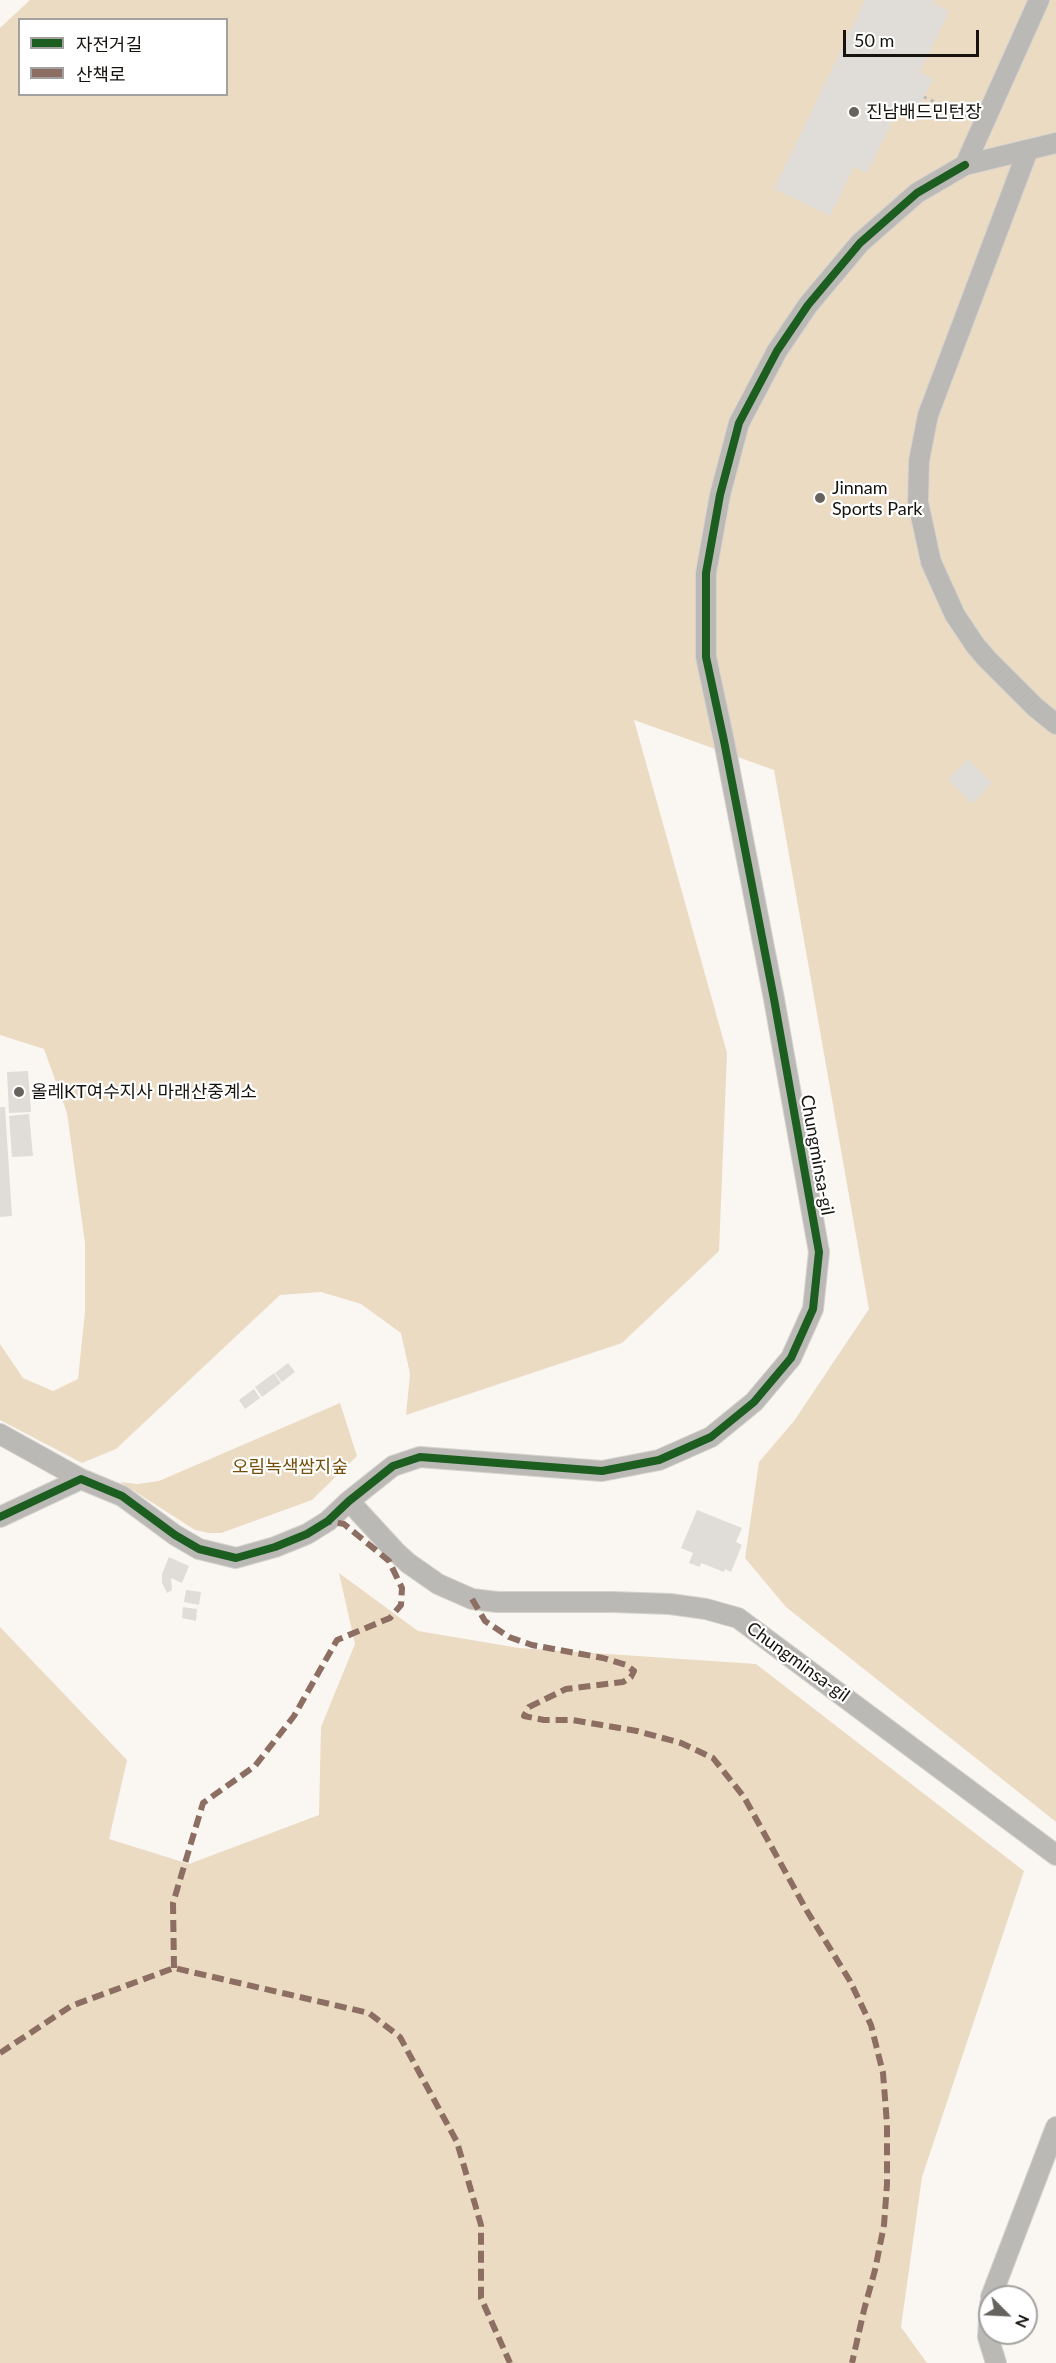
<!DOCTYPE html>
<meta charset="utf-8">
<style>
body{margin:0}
#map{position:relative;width:1056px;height:2363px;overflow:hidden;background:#faf7f2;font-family:Lato,"Noto Sans KR",sans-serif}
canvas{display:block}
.legend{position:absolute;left:18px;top:18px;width:210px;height:78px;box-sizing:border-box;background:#fff;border:2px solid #a2a19f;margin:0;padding:8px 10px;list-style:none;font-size:18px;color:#16130e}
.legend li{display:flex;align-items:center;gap:12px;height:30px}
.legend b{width:30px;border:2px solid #a2a19f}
.north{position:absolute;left:978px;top:2285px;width:60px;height:60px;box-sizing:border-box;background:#fff;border:2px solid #a2a19f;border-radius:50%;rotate:114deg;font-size:16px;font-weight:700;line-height:24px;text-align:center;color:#16130e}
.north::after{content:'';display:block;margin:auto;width:21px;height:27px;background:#66635e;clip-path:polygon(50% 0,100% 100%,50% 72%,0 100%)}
.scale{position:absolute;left:843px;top:30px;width:136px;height:27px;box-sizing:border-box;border:3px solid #16130e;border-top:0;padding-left:8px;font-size:18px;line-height:21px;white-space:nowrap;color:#16130e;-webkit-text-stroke:4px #fff;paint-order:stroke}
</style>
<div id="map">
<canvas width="1056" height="2363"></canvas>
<ul class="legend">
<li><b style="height:8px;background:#1b5e20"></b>자전거길</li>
<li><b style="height:8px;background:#8d6e63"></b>산책로</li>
</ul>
<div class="north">N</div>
<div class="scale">50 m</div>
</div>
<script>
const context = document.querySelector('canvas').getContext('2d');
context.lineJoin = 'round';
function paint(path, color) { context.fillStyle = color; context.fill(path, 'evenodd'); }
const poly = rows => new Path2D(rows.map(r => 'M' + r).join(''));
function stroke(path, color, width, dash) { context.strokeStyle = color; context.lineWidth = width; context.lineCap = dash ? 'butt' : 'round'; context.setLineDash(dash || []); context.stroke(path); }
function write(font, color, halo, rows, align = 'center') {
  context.font = font + ' Lato,"Noto Sans KR",sans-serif'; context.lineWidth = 4.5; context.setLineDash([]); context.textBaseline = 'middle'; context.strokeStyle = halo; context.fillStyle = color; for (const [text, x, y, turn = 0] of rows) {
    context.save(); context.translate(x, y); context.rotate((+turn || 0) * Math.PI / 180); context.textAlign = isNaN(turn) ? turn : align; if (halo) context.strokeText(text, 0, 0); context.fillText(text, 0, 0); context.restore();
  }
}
const green = poly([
 [30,0,1056,0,1056,1822,786,1607,745,1558,759,1462,794,1421,869,1309,774,770,634,720,727,1053,719,1251,622,1343,406,1415,410,1374,401,1333,361,1304,321,1292,280,1295,116,1449,82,1463,0,1420,0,1344,23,1378,53,1391,78,1379,85,1312,85,1243,67,1113,44,1049,0,1035,0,28],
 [20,20,226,20,226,94,20,94],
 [340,1403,357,1456,312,1500,235,1528,221,1533,209,1533,195,1530,120,1482,137,1484,159,1481],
 [339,1573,418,1631,519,1648,756,1664,1024,1871,922,2177,901,2327,927,2363,0,2363,0,1627,127,1760,109,1839,189,1864,319,1815,321,1727,355,1644]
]);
const building = poly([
 [865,0,934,0,933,3,949,11,920,72,933,79,915,116,899,108,867,173,854,167,830,216,774,189],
 [968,759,992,783,972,804,948,779],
 [28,1071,31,1112,9,1113,7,1072],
 [0,1107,5,1107,12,1216,0,1217],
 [29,1114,33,1156,12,1157,9,1116],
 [288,1363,295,1372,282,1382,275,1373],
 [274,1373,281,1383,262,1397,255,1387],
 [254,1389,260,1398,245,1409,239,1400],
 [697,1510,742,1528,736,1542,742,1545,731,1572,725,1569,724,1572,701,1563,700,1567,689,1563,693,1553,681,1548],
 [169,1557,189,1566,182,1583,171,1578,172,1590,167,1593,162,1583,162,1574],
 [186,1590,201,1592,199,1605,184,1602],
 [183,1607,197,1609,196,1621,182,1618]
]);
const path = poly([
 [924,97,968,117]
]);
const minor = poly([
 [1028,150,928,415,919,461,918,502,931,562,955,615,975,645,987,659,1035,707,1056,724],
 [965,165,1039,0],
 [0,1434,81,1479],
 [349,1501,395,1551,408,1563,438,1584,472,1599,497,1602,613,1602,670,1604,706,1609,738,1618,1056,1855],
 [0,1517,81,1479,122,1496,175,1535,199,1549,236,1558,275,1547,307,1534,328,1521,349,1501,393,1466,420,1457,602,1471,659,1460,711,1437,754,1402,791,1358,813,1309,819,1252,774,999,724,741,706,657,706,573,720,495,739,423,777,351,808,305,860,243,917,193,965,165,1056,143],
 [991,2297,1056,2127],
 [990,2304,988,2337,996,2363]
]);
const quiet = poly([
 [472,1599,485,1621,509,1637,532,1645,603,1658,626,1665,634,1671,631,1677,623,1682,566,1689,529,1707,524,1716,544,1720,572,1720,637,1731,681,1743,713,1758,744,1797,807,1911,850,1981,871,2025,883,2073,887,2124,887,2184,884,2225,875,2270,864,2310,852,2363],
 [174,1968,173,1903,203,1803,255,1766,294,1716,337,1640,390,1618,401,1605,402,1588,389,1561,344,1524,328,1521],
 [0,2053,71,2006,174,1968,369,2013,400,2037,457,2142,481,2225,481,2298,510,2363]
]);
const cycleway = poly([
 [0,1517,81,1479,122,1496,175,1535,199,1549,236,1558,275,1547,307,1534,328,1521,349,1501,393,1466,420,1457,602,1471,659,1460,711,1437,754,1402,791,1358,813,1309,819,1252,774,999,724,741,706,657,706,573,720,495,739,423,777,351,808,305,860,243,917,193,965,165]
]);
const markers = [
 [854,112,6,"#66635e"],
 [820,498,6,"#66635e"],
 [19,1092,6,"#66635e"]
];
const poiNames = [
 ["진남배드민턴장",866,112],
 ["Jinnam",832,488],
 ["Sports Park",832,509],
 ["올레KT여수지사 마래산중계소",31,1092]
];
const streetNames = [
 ["Chungminsa-gil",817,1155,80],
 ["Chungminsa-gil",798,1662,36]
];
const parkNames = [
 ["오림녹색쌈지숲",290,1467]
];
paint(green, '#ecdbc3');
paint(building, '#e0ddd8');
stroke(minor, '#d5d3ce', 22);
stroke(path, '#bab8b6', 3, [3, 4.5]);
stroke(minor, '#bbb9b6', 20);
stroke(quiet, '#8d6e63', 6, [12, 6]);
stroke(cycleway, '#1b5e20', 8);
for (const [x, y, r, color] of markers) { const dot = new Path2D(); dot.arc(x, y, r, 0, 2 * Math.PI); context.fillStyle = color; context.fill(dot); stroke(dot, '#fff', 2); }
write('18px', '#16130e', '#fff', poiNames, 'left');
write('18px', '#16130e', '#fff', streetNames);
write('18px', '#734e06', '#fff', parkNames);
</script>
